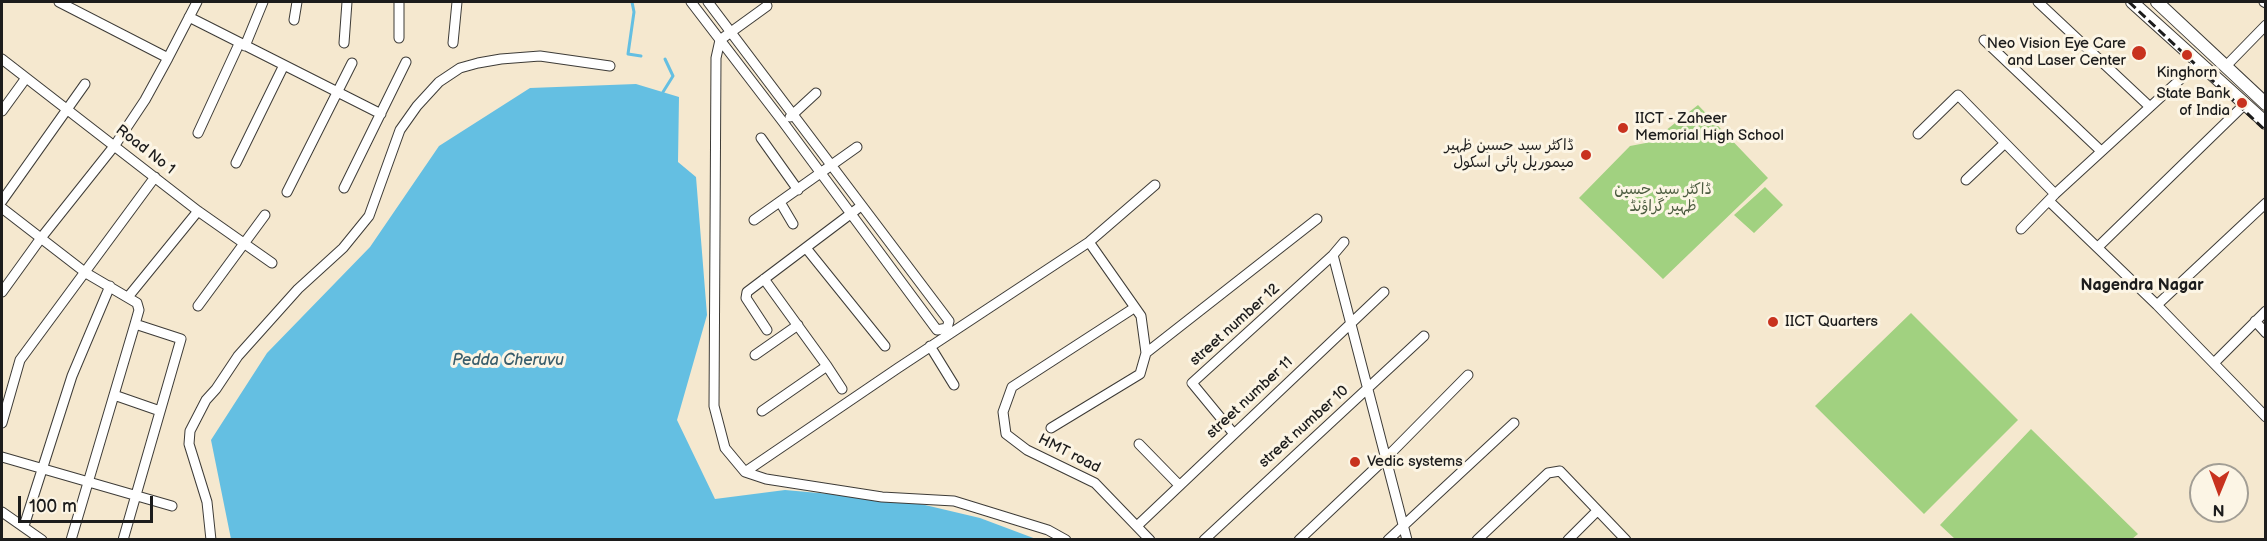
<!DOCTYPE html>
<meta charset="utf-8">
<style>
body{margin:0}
#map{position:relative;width:2267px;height:541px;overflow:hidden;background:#f5e8cf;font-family:"Balsamiq Sans",sans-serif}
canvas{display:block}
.frame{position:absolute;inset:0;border:3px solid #1c1c1c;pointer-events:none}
.north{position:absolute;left:2189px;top:463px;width:60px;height:60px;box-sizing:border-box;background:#fcf5e5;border:2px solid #a29e95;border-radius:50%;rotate:181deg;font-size:16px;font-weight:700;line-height:24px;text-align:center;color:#1c1c1c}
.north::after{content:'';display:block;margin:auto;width:21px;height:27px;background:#c8321e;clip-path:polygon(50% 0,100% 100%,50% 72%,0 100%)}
.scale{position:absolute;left:18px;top:496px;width:135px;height:27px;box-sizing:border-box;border:3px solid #1c1c1c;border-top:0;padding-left:8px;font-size:18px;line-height:21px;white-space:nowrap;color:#1c1c1c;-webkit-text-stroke:4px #fcf5e5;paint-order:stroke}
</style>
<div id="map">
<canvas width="2267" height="541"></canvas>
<div class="frame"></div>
<div class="north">N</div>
<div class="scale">100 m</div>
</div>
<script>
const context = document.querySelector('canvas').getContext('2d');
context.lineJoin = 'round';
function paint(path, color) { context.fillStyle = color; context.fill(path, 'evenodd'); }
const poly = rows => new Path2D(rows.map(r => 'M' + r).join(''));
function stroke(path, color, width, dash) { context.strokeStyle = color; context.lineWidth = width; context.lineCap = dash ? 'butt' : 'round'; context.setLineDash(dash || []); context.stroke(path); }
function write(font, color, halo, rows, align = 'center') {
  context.font = font + ' "Balsamiq Sans","Playpen Sans Arabic",sans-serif'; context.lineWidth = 6; context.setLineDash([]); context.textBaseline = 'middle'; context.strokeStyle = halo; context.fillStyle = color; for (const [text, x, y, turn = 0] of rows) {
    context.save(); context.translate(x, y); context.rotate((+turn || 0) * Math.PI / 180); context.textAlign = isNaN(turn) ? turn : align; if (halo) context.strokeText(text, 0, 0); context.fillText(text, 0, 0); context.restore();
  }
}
const green = poly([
 [1698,105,1768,178,1663,279,1579,198,1630,146,1651,142],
 [1765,187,1783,205,1754,233,1734,215],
 [1911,313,2018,420,1924,514,1815,406],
 [2031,429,2138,534,2132,539,1955,539,1940,525]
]);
const water = poly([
 [636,84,679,97,678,162,696,177,707,315,677,420,715,499,785,490,908,501,980,518,1036,539,231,539,211,440,267,353,370,247,439,146,530,88]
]);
const stream = poly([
 [632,2,634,12,628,54,641,56],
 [663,92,673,76,665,59]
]);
const minor = poly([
 [59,2,168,58],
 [691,2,783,122,934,326,937,330,947,328,949,321,708,2],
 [2038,2,2150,107],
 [2264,2,2266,3],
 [767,6,720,40,716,58,714,406,725,448,745,472,766,479,882,497,954,501,1048,530,1066,540],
 [189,17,381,114],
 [294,20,297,2],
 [399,38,399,2],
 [1984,40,2101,151],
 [344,43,347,2],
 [453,43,457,2],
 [245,46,263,2],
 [2,59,198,211,272,263],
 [2226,66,2266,25],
 [2,111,26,78],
 [790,117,816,93],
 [198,133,239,44],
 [1918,134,1958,95,2055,194],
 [761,138,798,190],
 [236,163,284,65],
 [1966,180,2005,143],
 [344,188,406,62],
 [287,192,352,63],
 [2,201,85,84],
 [2049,201,2157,305,2266,417],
 [780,202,793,224],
 [2,208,86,273,137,303,139,310,135,324,181,339,123,540],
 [754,220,857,147],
 [2021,229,2055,194,2198,63],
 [2098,247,2245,104],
 [806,248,885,346],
 [1333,255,1407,540],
 [2,292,41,238,115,145,145,100,168,58,197,2],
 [128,297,198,211],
 [2157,305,2266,203],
 [198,306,265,215],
 [1134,308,1012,387,1003,412,1006,434,1027,450,1095,483,1150,540],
 [2255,321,2266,333],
 [767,330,746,298,747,292,861,206],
 [930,346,954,385],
 [1146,353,1317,219],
 [755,355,798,325],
 [2214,363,2266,311],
 [827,366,842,389],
 [114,395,160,411],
 [762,411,827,366,764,279],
 [2,423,20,360,155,177],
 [1051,428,1140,374,1146,353,1141,316,1089,242],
 [1234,434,1192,383,1333,255,1344,242],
 [1139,444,1179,485],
 [2,457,172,506],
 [745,472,898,368,1089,242,1155,185],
 [2,512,42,540],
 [24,526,72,376,110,286],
 [1137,526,1384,292],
 [71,540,135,324],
 [211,540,207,502,189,444,190,431,206,400,216,389,238,356,298,289,343,248,369,216,400,130,417,106,439,82,460,68,478,63,501,59,540,56,610,66],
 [1204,540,1424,336],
 [1299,540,1387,457,1468,375],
 [1388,540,1514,423],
 [1477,540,1548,473,1560,471,1626,540],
 [1568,540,1597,511]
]);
const major = poly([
 [2132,2,2266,123],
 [2157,2,2266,104]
]);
const rail = poly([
 [2129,2,2266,131]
]);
const markers = [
 [2139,53,8,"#c8321e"],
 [2187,55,6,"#c8321e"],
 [2242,103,6,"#c8321e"],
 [1623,128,6,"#c8321e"],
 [1586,155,6,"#c8321e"],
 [1773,322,6,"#c8321e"],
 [1355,462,6,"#c8321e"]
];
const poiNames = [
 ["Neo Vision Eye Care",2126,44],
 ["and Laser Center",2126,61],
 ["Kinghorn",2187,73,"center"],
 ["State Bank",2230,94],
 ["of India",2230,111],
 ["IICT - Zaheer",1635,119,"left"],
 ["Memorial High School",1635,136,"left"],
 ["ڈاکٹر سید حسین ظہیر",1574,146],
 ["میموریل ہائی اسکول",1574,163],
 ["IICT Quarters",1785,322,"left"],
 ["Vedic systems",1367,462,"left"]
];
const streetNames = [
 ["Road No 1",145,150,38],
 ["street number 12",1235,325,-42],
 ["street number 11",1250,398,-43],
 ["street number 10",1304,427,-42],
 ["HMT road",1069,454,27]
];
const parkNames = [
 ["ڈاکٹر سید حسین",1663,190],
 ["ظہیر گراؤنڈ",1663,207]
];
const neighbourhoodNames = [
 ["Nagendra Nagar",2142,286]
];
const waterNames = [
 ["Pedda Cheruvu",508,361]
];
paint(green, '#a1d180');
paint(water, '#64bfe2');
stroke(stream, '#64bfe2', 3);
stroke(minor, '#3d3b37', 11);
stroke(major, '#3d3b37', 14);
stroke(minor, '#fff', 9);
stroke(major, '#fff', 12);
stroke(rail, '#1c1c1c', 3, [9, 4.5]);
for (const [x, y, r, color] of markers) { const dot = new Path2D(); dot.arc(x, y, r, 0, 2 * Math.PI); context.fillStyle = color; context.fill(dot); stroke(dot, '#fcf5e5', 2); }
write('15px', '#1c1c1c', '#fcf5e5', poiNames, 'right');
write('15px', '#1c1c1c', '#fcf5e5', streetNames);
write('15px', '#4b5b3f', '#fcf5e5', parkNames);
write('bold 16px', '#1c1c1c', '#fcf5e5', neighbourhoodNames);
write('italic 16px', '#395d6b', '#fcf5e5', waterNames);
</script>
